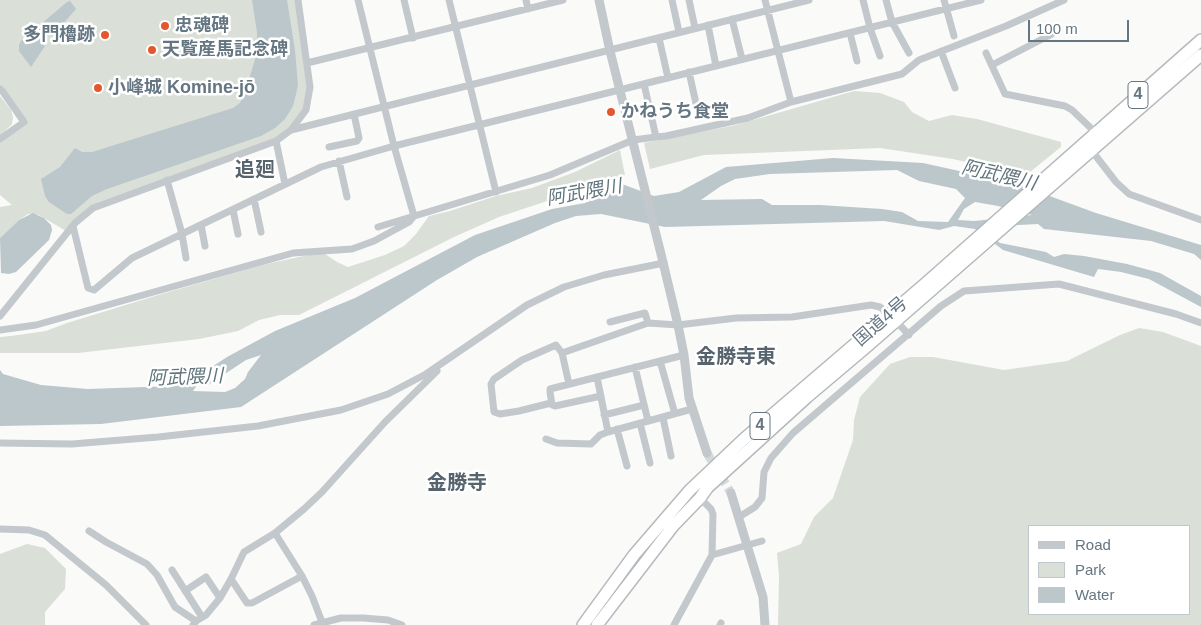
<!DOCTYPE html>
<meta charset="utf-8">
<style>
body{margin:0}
#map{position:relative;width:1201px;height:625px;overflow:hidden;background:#fafaf8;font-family:Helvetica,sans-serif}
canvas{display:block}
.legend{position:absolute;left:1028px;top:525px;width:162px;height:90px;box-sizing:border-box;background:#fff;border:1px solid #c1c8cd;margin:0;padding:6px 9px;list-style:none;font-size:15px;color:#657683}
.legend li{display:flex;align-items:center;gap:10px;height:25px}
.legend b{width:25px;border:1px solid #c1c8cd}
.scale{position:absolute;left:1028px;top:20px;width:101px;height:22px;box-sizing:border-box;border:2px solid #657683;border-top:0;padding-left:6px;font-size:15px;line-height:18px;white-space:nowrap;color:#657683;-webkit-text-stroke:4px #fff;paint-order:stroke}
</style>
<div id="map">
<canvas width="1201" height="625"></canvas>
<ul class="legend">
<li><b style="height:6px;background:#c3c8cc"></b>Road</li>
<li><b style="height:14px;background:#dadfd7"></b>Park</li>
<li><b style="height:14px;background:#bbc7cb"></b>Water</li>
</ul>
<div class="scale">100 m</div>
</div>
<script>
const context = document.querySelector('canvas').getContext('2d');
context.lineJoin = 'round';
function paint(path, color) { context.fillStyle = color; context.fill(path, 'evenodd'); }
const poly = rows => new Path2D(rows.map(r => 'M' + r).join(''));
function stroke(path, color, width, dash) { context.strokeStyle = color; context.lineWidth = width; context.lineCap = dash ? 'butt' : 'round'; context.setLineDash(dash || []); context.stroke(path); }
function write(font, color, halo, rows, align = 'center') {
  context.font = font + ' Helvetica,"Noto Sans JP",sans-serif'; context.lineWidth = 5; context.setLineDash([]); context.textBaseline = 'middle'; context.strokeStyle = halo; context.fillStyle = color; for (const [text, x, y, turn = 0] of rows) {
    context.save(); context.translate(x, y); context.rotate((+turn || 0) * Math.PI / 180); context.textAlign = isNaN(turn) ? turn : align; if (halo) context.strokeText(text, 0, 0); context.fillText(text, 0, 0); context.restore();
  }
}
const green = poly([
 [0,0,296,0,308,80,306,104,299,118,284,132,270,141,102,201,91,206,66,231,39,215,28,214,19,220,0,238,0,207,12,205,0,195,0,140,26,122,0,85],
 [854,91,880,93,904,102,912,112,929,121,952,115,977,119,1061,142,1061,147,1025,176,953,159,880,148,704,155,650,169,644,143,736,125],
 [0,96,11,110,13,117,12,124,0,136],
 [620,150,625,175,499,217,454,237,299,315,280,315,259,320,238,331,199,339,78,353,0,353,0,337,11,336,46,331,67,323,155,296,262,265,322,252,337,262,348,267,385,255,404,246,416,234,429,216,450,211,496,196,532,188,575,172],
 [1139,328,1163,332,1201,346,1201,625,778,625,779,576,777,553,801,544,814,517,833,498,853,440,854,420,860,397,890,364,910,357,933,357,1004,370,1067,361,1120,335],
 [1030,526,1190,526,1190,614,1030,614],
 [27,544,45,548,66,569,65,589,45,612,45,625,0,625,0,554]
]);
const water = poly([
 [252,0,287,0,295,50,298,86,293,106,285,119,275,128,261,136,107,189,92,196,71,214,67,214,49,202,45,196,41,179,60,167,75,148,82,152,92,152,233,108,240,103,246,89,257,53,257,32],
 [70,1,76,9,52,36,48,35,42,44,45,46,31,67,19,51,19,45,21,41,67,2],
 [833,158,923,163,1014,183,1096,213,1201,245,1201,260,1194,254,1151,241,1044,229,1038,224,981,227,1000,243,1046,252,1054,257,1064,254,1084,256,1127,264,1160,273,1201,296,1201,307,1149,279,1121,272,1098,269,1094,277,1003,250,975,229,954,226,939,230,884,221,665,227,601,214,576,216,555,223,477,257,437,280,241,407,101,424,0,426,0,370,3,374,41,385,88,389,174,386,195,378,227,357,275,331,355,298,475,235,552,209,585,203,622,184,654,196,679,192,726,167],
 [897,170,919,181,956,189,965,198,948,222,918,221,902,212,882,209,820,205,772,205,762,199,701,200,721,186,735,179,770,174],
 [975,202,998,206,1032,215,974,221,958,220,964,209],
 [261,355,248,372,245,379,235,388,225,392,193,391,197,385,208,385,246,360],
 [33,213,44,218,51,225,52,230,49,240,16,272,9,274,1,273,0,238,19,220]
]);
const tertiaryTunnel = poly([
 [707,453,731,493]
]);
const minor = poly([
 [404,0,413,38],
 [449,0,496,192],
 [526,0,528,9],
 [672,0,679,32],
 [689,0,695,28],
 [765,0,791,102],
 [863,0,870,28,880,56],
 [886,0,892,22,909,53],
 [944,0,954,36],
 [732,19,742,59],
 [708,25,716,66],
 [850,33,857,61],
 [659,38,668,78],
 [941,51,955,88],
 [986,53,1005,94,1065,106,1072,110,1095,132],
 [307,63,563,0],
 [992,65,1052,34],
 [689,72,699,117],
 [644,84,656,137,666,136,748,118,791,102,902,74,919,60,1006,26,1064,0],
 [0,89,3,92,24,122,0,139],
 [291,130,809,0],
 [276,141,285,184],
 [329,147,357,141,359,138,354,114],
 [1092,151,1116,182,1129,194,1201,220],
 [339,161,347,197],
 [167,180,182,234,186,258],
 [254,199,261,232],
 [233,210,238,234],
 [201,225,205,246],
 [73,226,88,288,94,290,132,258,321,167,394,146,981,0],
 [378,227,550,175,633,140,656,137],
 [0,316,75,223,93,208,276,141,291,130,306,110,310,87,298,0],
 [896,321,909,335],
 [610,322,645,313,648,323,678,325,736,318,792,317,871,305,880,307,890,315],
 [0,330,36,325,293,253,352,249,374,241,409,222,414,216,394,146,358,0],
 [562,353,648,323],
 [660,361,675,414],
 [635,367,648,421],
 [597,377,608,432],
 [601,396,555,406,552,405,550,392,550,389,684,355],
 [551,403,519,411,500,414,494,412,491,384,494,379,522,360,556,345,562,353,569,384],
 [604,415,644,405],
 [663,418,671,456],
 [640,423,650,463],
 [617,429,627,466],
 [546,439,557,443,591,444,600,435,608,432,692,409],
 [0,443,72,444,158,437,258,426,341,410,388,394,426,374,527,305,564,287,604,275,664,263],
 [739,517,755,507,762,498,764,472,771,458,793,433,941,306,964,291,1059,284,1176,314,1201,323],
 [0,529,29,530,45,535,106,585,146,625],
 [89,531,106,542,147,564,157,575,175,607,196,621],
 [275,533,302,576,312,596,322,622],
 [712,555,762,541],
 [172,570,202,617],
 [231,579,247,603,252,603,302,576],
 [185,591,206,577,220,598],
 [193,625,196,621,206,615,220,598,231,579,244,552,275,533,304,509,322,492,385,422,437,371],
 [314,625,341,618,363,618,388,620,402,625],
 [674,625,712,555,713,514,711,509,700,498],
 [720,625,721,623]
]);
const tertiary = poly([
 [599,0,610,51,661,254,678,325,684,355,689,398,707,453],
 [731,493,763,597,765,625]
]);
const trunk = poly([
 [583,625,634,555,690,490,744,439,925,284,1201,40],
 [597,625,673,526,700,498,708,487,807,397,865,348,1201,55]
]);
const markers = [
 [165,26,5,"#e4572e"],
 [105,35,5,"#e4572e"],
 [152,50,5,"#e4572e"],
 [98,88,5,"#e4572e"],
 [611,112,5,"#e4572e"]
];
const shields = [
 [1138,95,20],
 [760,426,20]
];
const shieldNames = [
 ["4",1138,95],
 ["4",760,426]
];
const poiNames = [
 ["忠魂碑",175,26],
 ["多門櫓跡",95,35,"right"],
 ["天覧産馬記念碑",162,50],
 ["小峰城 Komine-jō",108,88],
 ["かねうち食堂",621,112]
];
const streetNames = [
 ["国道4号",881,322,-41]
];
const waterNames = [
 ["阿武隈川",999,176,13],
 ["阿武隈川",584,193,-10],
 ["阿武隈川",185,378,-2]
];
const quarterNames = [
 ["追廻",255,170],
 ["金勝寺東",736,357],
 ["金勝寺",457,483]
];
paint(green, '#dadfd7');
paint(water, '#bbc7cb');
stroke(tertiaryTunnel, '#d5d9db', 9, [9, 4.5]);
stroke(trunk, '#b4b9bd', 14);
stroke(minor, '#c3c8cc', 7);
stroke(tertiary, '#c3c8cc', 9);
stroke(trunk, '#fff', 11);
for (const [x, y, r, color] of markers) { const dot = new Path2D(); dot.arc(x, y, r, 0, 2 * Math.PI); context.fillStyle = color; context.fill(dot); stroke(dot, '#fff', 2); }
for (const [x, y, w] of shields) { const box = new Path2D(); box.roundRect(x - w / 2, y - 13.5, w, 27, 4); context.fillStyle = '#fff'; context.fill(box); stroke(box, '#657683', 1); }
write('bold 16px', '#657683', null, shieldNames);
write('bold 18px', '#657683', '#fff', poiNames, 'left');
write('18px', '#657683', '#fff', streetNames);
write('italic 19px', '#60757c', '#fff', waterNames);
write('bold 20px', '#57646e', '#fff', quarterNames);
</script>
